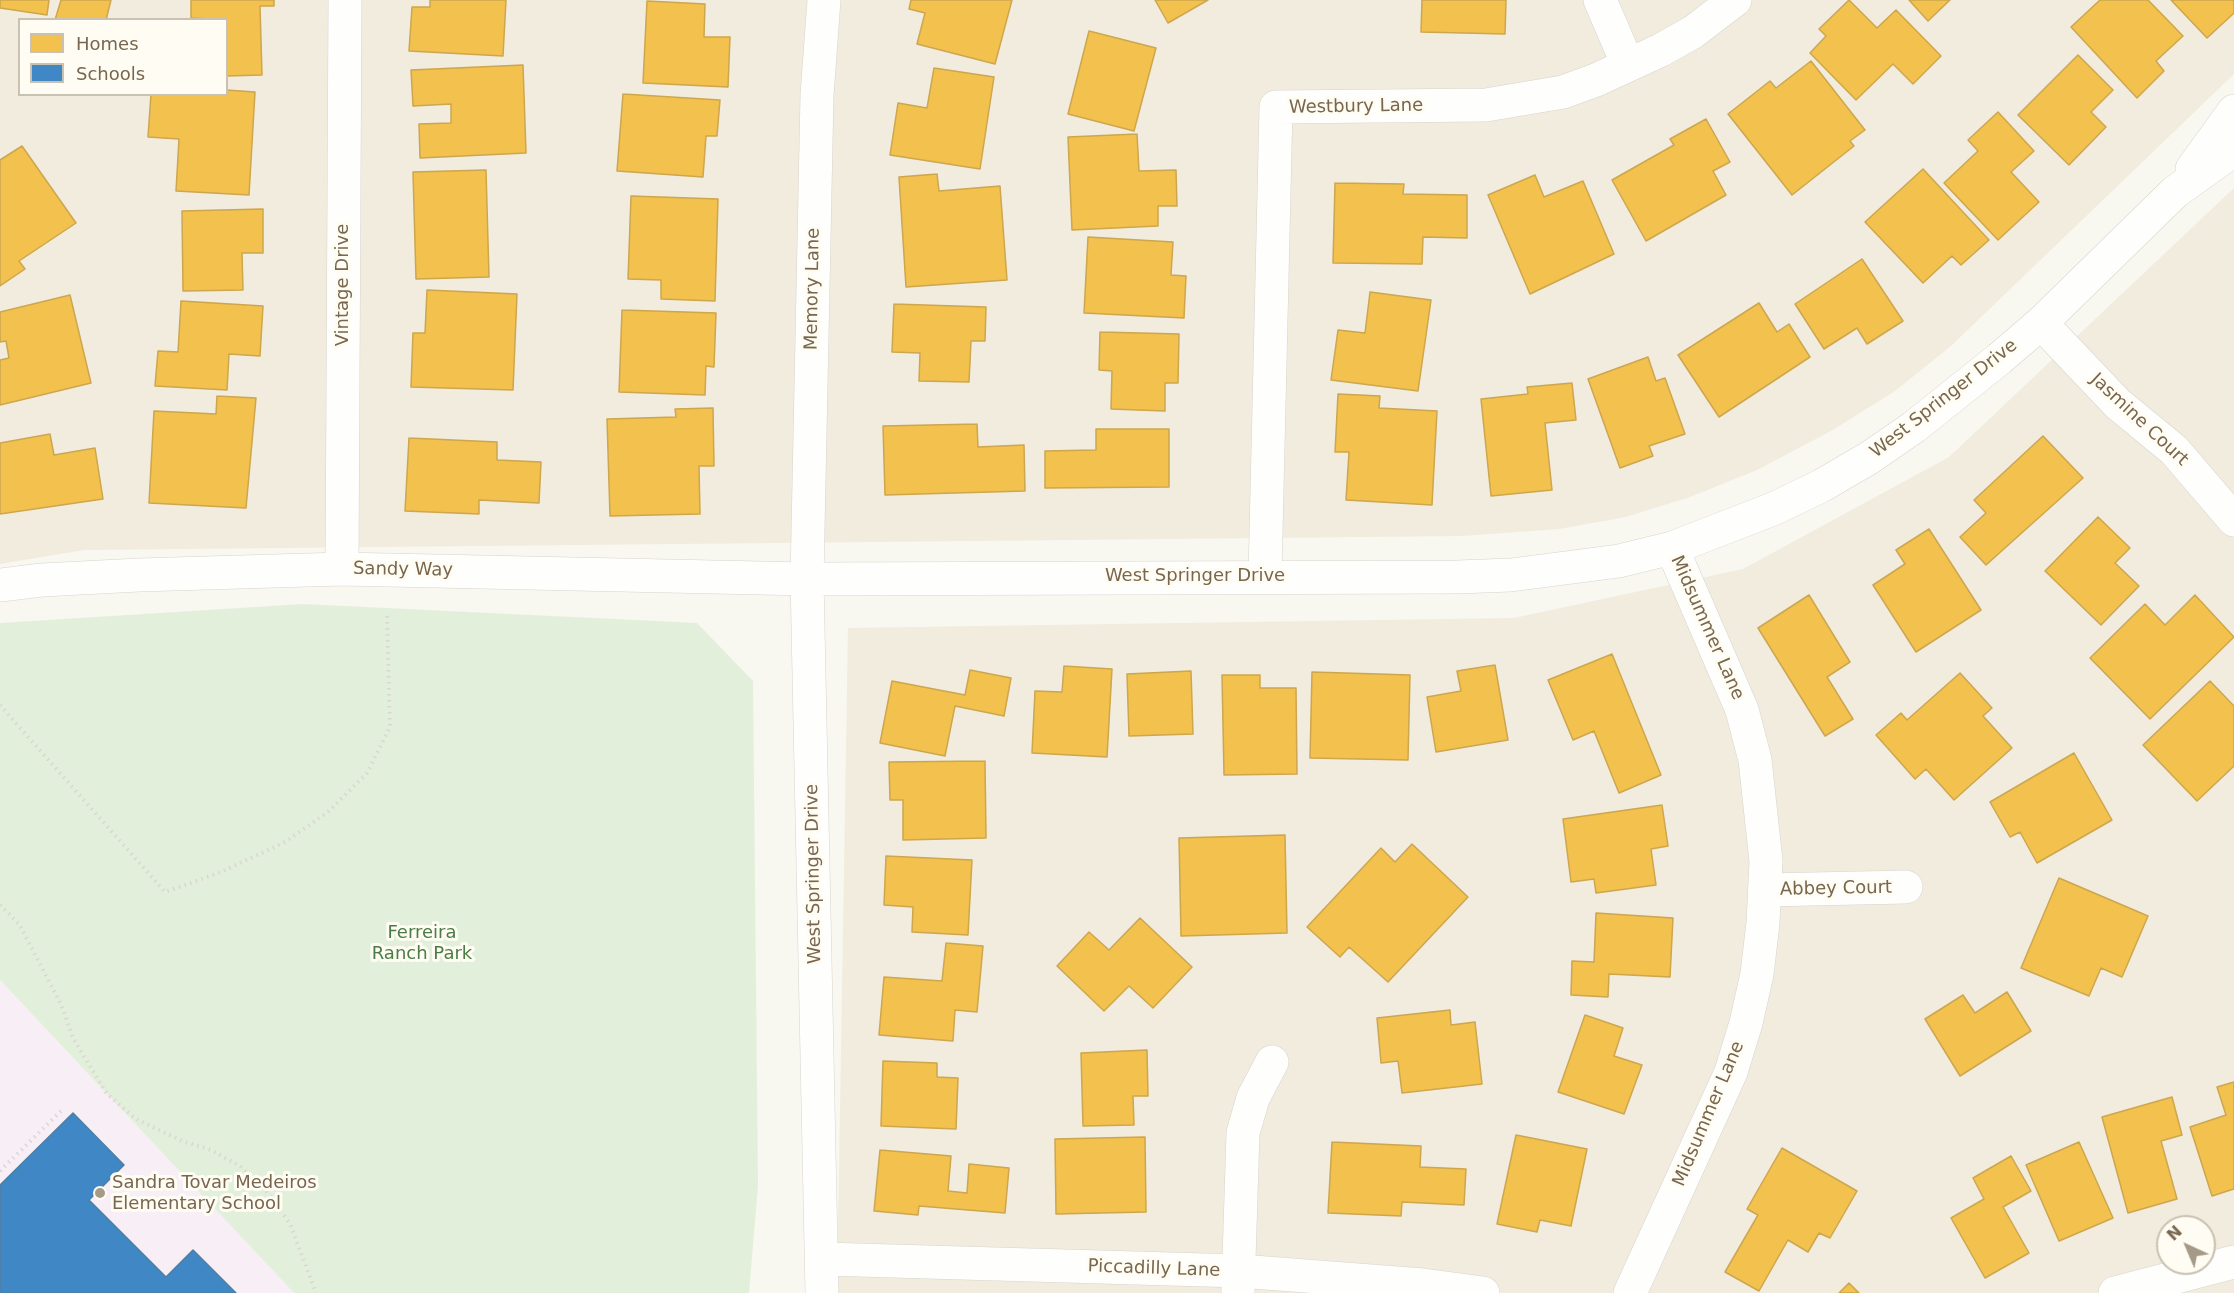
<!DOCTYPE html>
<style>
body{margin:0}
#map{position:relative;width:2234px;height:1293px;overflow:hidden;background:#f8f7f0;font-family:"DejaVu Sans",sans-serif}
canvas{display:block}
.legend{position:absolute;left:18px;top:18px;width:210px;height:78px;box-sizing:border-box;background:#fffdf3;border:2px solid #c9c1b1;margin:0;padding:8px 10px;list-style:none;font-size:18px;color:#78664e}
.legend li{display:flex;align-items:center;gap:12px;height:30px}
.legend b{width:30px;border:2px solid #c9c1b1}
.north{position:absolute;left:2156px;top:1215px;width:60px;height:60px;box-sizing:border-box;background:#fffdf3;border:2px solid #c9c1b1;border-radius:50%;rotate:316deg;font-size:16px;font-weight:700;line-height:24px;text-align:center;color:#78664e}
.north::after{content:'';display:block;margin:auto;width:21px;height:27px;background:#a59987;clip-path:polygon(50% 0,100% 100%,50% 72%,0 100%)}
</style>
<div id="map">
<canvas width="2234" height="1293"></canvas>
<ul class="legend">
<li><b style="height:16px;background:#f2c14e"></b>Homes</li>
<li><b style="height:16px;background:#3f88c5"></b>Schools</li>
</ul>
<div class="north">N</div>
</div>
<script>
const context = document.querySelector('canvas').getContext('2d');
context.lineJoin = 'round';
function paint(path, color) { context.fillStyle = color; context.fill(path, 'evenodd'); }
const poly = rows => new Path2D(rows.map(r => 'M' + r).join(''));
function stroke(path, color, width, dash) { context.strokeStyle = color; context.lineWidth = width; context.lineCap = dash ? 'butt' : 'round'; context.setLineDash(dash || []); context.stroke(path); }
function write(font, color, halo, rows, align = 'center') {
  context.font = font + ' "DejaVu Sans",sans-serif'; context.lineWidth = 6; context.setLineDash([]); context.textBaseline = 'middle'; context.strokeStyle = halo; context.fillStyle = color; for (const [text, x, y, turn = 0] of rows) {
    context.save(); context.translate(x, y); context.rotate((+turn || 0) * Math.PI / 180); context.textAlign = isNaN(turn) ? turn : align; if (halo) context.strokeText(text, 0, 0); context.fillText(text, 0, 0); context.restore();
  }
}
const residential = poly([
 [0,0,2234,0,2234,74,1951,346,1895,391,1831,431,1757,470,1690,497,1626,517,1559,529,1462,536,84,550,0,564],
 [20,20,226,20,226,94,20,94],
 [2234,188,2234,1293,837,1293,848,628,1514,618,1743,569,1949,457],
 [2168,1227,2204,1227,2204,1263,2168,1263]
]);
const education = poly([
 [0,980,294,1293,0,1293]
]);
const green = poly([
 [303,604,697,623,753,681,758,1186,749,1293,294,1293,0,980,0,623]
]);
const homes = poly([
 [0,0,49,0,47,15,0,8,0,0],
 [61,0,111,0,106,20,55,20,61,0],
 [191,0,274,0,274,6,260,6,262,75,226,76,226,20,191,18,191,0],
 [430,0,506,0,503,56,409,51,412,7,430,7,430,0],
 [911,0,1012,0,995,64,917,44,925,13,909,9,911,0],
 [1155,0,1208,0,1168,23,1155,0],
 [1422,0,1506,0,1505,34,1421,32,1422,0],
 [1849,0,1877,28,1896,10,1941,56,1913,84,1893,64,1856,100,1810,53,1826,36,1819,29,1849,0],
 [1909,0,1950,0,1928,21,1909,0],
 [2100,0,2148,0,2183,36,2156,61,2164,71,2137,98,2071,27,2100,0],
 [2171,0,2234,0,2234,13,2207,38,2171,0],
 [647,1,705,4,704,37,730,37,728,87,643,83,647,1],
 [1089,31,1156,48,1134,131,1068,114,1089,31],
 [2078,55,2113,90,2091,112,2106,127,2069,165,2018,115,2078,55],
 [1811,61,1865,130,1850,141,1854,146,1792,195,1728,114,1770,81,1776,88,1811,61],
 [523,65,526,153,420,158,419,124,451,123,451,104,413,106,411,70,523,65],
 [934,68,994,77,980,169,890,155,898,103,927,108,934,68],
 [226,90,255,92,249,195,176,191,179,139,148,137,151,94,226,94,226,90],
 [623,94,720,100,717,136,706,136,703,177,617,171,623,94],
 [1998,112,2034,151,2011,172,2039,202,1998,240,1944,183,1978,151,1968,140,1998,112],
 [1706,119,1730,162,1713,171,1726,195,1646,241,1612,180,1674,145,1670,139,1706,119],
 [1137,134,1139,171,1176,170,1177,206,1158,206,1158,226,1072,230,1068,137,1137,134],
 [22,146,76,223,19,261,25,269,0,286,0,160,22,146],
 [1923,169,1989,240,1961,265,1952,256,1923,283,1865,222,1923,169],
 [486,170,489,277,416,279,413,172,486,170],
 [937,174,939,191,1000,186,1007,280,906,287,899,177,937,174],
 [1535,175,1544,197,1583,181,1614,254,1530,294,1488,195,1535,175],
 [1335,183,1404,184,1403,194,1467,195,1467,238,1423,237,1422,264,1333,263,1335,183],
 [631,196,718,199,715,301,661,299,661,280,628,279,631,196],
 [263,209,263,253,242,253,243,290,183,291,182,211,263,209],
 [1088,237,1173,242,1171,275,1186,276,1184,318,1084,313,1088,237],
 [1862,259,1903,321,1867,344,1857,328,1824,349,1795,304,1862,259],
 [427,290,517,294,513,390,411,387,413,333,425,333,427,290],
 [1370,292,1431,300,1418,391,1331,380,1338,330,1365,333,1370,292],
 [70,295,91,383,0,405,0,360,9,358,6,341,0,342,0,312,70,295],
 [181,301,263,306,260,356,229,354,227,390,155,386,158,351,178,352,181,301],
 [1759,303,1777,332,1789,324,1810,357,1719,417,1678,355,1759,303],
 [894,304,986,307,985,341,971,341,969,382,919,381,920,353,892,352,894,304],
 [622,310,716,313,714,367,706,366,705,395,619,392,622,310],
 [1100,332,1179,334,1178,383,1165,383,1165,411,1111,409,1112,371,1099,370,1100,332],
 [1648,357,1656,381,1665,378,1685,434,1649,446,1653,456,1620,468,1588,379,1648,357],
 [1572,383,1576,420,1545,423,1552,490,1491,496,1481,399,1528,394,1527,387,1572,383],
 [1338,394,1380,396,1379,408,1437,411,1432,505,1346,500,1349,452,1335,452,1338,394],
 [217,396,256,398,246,508,149,503,154,411,216,414,217,396],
 [713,408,714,466,699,466,700,514,610,516,607,419,676,417,675,409,713,408],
 [977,424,978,447,1024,445,1025,491,885,495,883,426,977,424],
 [1096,429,1169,429,1169,487,1045,488,1045,451,1096,450,1096,429],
 [50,434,54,455,95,448,103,499,0,514,0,443,50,434],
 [2043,436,2083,478,1986,565,1960,537,1986,513,1974,500,2043,436],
 [409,438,497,442,497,460,541,462,539,503,479,500,479,514,405,511,409,438],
 [2098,517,2130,548,2115,563,2139,586,2101,625,2045,571,2098,517],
 [1929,529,1981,610,1916,652,1873,585,1905,564,1896,550,1929,529],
 [1809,595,1850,662,1827,677,1853,719,1825,736,1758,628,1809,595],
 [2195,595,2234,637,2150,719,2090,658,2145,604,2165,625,2195,595],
 [1612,654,1661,775,1619,793,1594,731,1573,740,1548,680,1612,654],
 [1495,665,1508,740,1436,752,1427,697,1461,691,1457,671,1495,665],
 [1064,666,1112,669,1107,757,1032,753,1035,691,1062,692,1064,666],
 [970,670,1011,678,1004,716,955,706,945,756,880,743,892,681,965,695,970,670],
 [1191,671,1193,734,1129,736,1127,674,1191,671],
 [1312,672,1410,675,1408,760,1310,758,1312,672],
 [1960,673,1992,708,1983,716,2012,748,1954,800,1926,769,1915,779,1876,735,1901,713,1907,720,1960,673],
 [1222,675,1260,675,1260,688,1296,688,1297,774,1224,775,1222,675],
 [2210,681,2234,706,2234,766,2197,801,2143,745,2210,681],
 [2074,753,2112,820,2037,863,2020,832,2010,837,1990,802,2074,753],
 [985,761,986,838,903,840,903,800,890,800,889,762,985,761],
 [1662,805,1668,846,1651,849,1656,885,1596,893,1594,879,1571,882,1563,819,1662,805],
 [1285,835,1287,933,1181,936,1179,838,1285,835],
 [1412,844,1468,897,1388,982,1349,947,1340,957,1307,927,1381,848,1395,862,1412,844],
 [886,856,972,860,968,935,912,932,913,907,884,905,886,856],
 [2059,878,2148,916,2122,977,2101,968,2089,996,2021,968,2059,878],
 [1596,913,1673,918,1670,977,1609,974,1608,997,1571,995,1572,961,1594,962,1596,913],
 [1140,918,1192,967,1153,1008,1129,986,1104,1011,1057,966,1089,932,1109,950,1140,918],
 [946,943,983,946,977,1012,955,1010,953,1041,879,1035,884,977,942,981,946,943],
 [2007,992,2031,1031,1960,1076,1925,1019,1963,995,1975,1013,2007,992],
 [1450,1010,1451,1025,1475,1022,1482,1084,1402,1093,1398,1061,1381,1063,1377,1018,1450,1010],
 [1585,1015,1623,1028,1614,1056,1642,1065,1624,1114,1558,1092,1585,1015],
 [1147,1050,1148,1096,1133,1096,1134,1125,1083,1126,1081,1053,1147,1050],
 [883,1061,937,1063,937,1077,958,1078,956,1129,881,1126,883,1061],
 [2234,1082,2234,1189,2212,1196,2190,1127,2226,1115,2217,1087,2234,1082],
 [2172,1097,2182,1135,2161,1141,2177,1199,2128,1213,2102,1117,2172,1097],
 [1516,1135,1587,1149,1571,1226,1540,1220,1537,1232,1497,1224,1516,1135],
 [1145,1137,1146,1212,1056,1214,1055,1139,1145,1137],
 [1332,1142,1421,1146,1420,1167,1466,1169,1464,1205,1402,1202,1401,1216,1328,1213,1332,1142],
 [2079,1142,2113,1218,2059,1241,2026,1165,2079,1142],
 [1782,1148,1857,1191,1830,1238,1819,1233,1808,1252,1788,1240,1759,1291,1725,1272,1758,1215,1747,1209,1782,1148],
 [880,1150,951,1156,948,1191,967,1193,969,1164,1009,1168,1005,1213,919,1206,918,1215,874,1211,880,1150],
 [2011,1156,2031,1191,2003,1207,2029,1253,1985,1278,1951,1218,1984,1199,1973,1178,2011,1156],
 [1849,1283,1859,1293,1839,1293,1849,1283]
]);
const schools = poly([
 [73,1113,124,1165,89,1200,166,1277,193,1250,236,1293,0,1293,0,1185,73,1113]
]);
const path = poly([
 [0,705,165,892,221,872,285,842,328,812,367,773,390,727,387,616],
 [0,905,19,924,61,1004,73,1038,107,1094,136,1119,182,1141,211,1150,240,1166,268,1193,290,1224,316,1293],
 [0,1171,64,1108]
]);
const minor = poly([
 [1600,0,1628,65],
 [2192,169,2234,111],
 [2041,323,2118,404,2174,450,2234,520],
 [342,569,345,0],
 [1265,576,1276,107,1486,105,1563,92,1596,80,1661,50,1693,32,1735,0],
 [0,585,42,580,139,575,342,569,807,579,1457,577,1511,575,1619,561,1672,548,1773,509,1821,486,1869,458,1914,427,1999,359,2041,323,2175,192,2234,150],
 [1765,890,1906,887],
 [823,1259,1240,1271,1423,1285,1483,1293],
 [1238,1291,1243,1133,1253,1098,1272,1062],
 [822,1293,807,579,817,95,824,0],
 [1630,1293,1731,1072,1746,1023,1757,974,1763,923,1766,861,1755,760,1742,710,1672,548],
 [2115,1293,2234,1262]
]);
const markers = [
 [100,1193,6,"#a59987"]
];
const streetNames = [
 ["Westbury Lane",1356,107,-1],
 ["Vintage Drive",343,285,-90],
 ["Memory Lane",813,289,-89],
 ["West Springer Drive",1944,399,-38],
 ["Jasmine Court",2139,420,43],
 ["Sandy Way",403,570,1],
 ["West Springer Drive",1195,576],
 ["Midsummer Lane",1707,628,66],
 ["West Springer Drive",814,874,-91],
 ["Abbey Court",1836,889,-1],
 ["Midsummer Lane",1709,1114,-67],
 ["Piccadilly Lane",1154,1269,2]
];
const parkNames = [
 ["Ferreira",422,933],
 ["Ranch Park",422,954]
];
const poiNames = [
 ["Sandra Tovar Medeiros",112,1183],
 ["Elementary School",112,1204]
];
paint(residential, '#f1ecde');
paint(education, '#f7eff5');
paint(green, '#e2f0db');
paint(homes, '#f2c14e');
stroke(homes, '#cda64e', 1.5);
paint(schools, '#3f88c5');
stroke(schools, '#507ea1', 1.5);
stroke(minor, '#d8d4cd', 34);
stroke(path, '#dad7d0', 4, [1.5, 4.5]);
stroke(minor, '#fefefd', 33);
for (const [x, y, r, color] of markers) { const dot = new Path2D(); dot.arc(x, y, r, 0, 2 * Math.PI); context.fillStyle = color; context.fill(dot); stroke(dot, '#fffdf3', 2); }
write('18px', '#78664e', '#fffdf3', streetNames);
write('18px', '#4a7d46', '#fffdf3', parkNames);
write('18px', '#78664e', '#fffdf3', poiNames, 'left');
</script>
